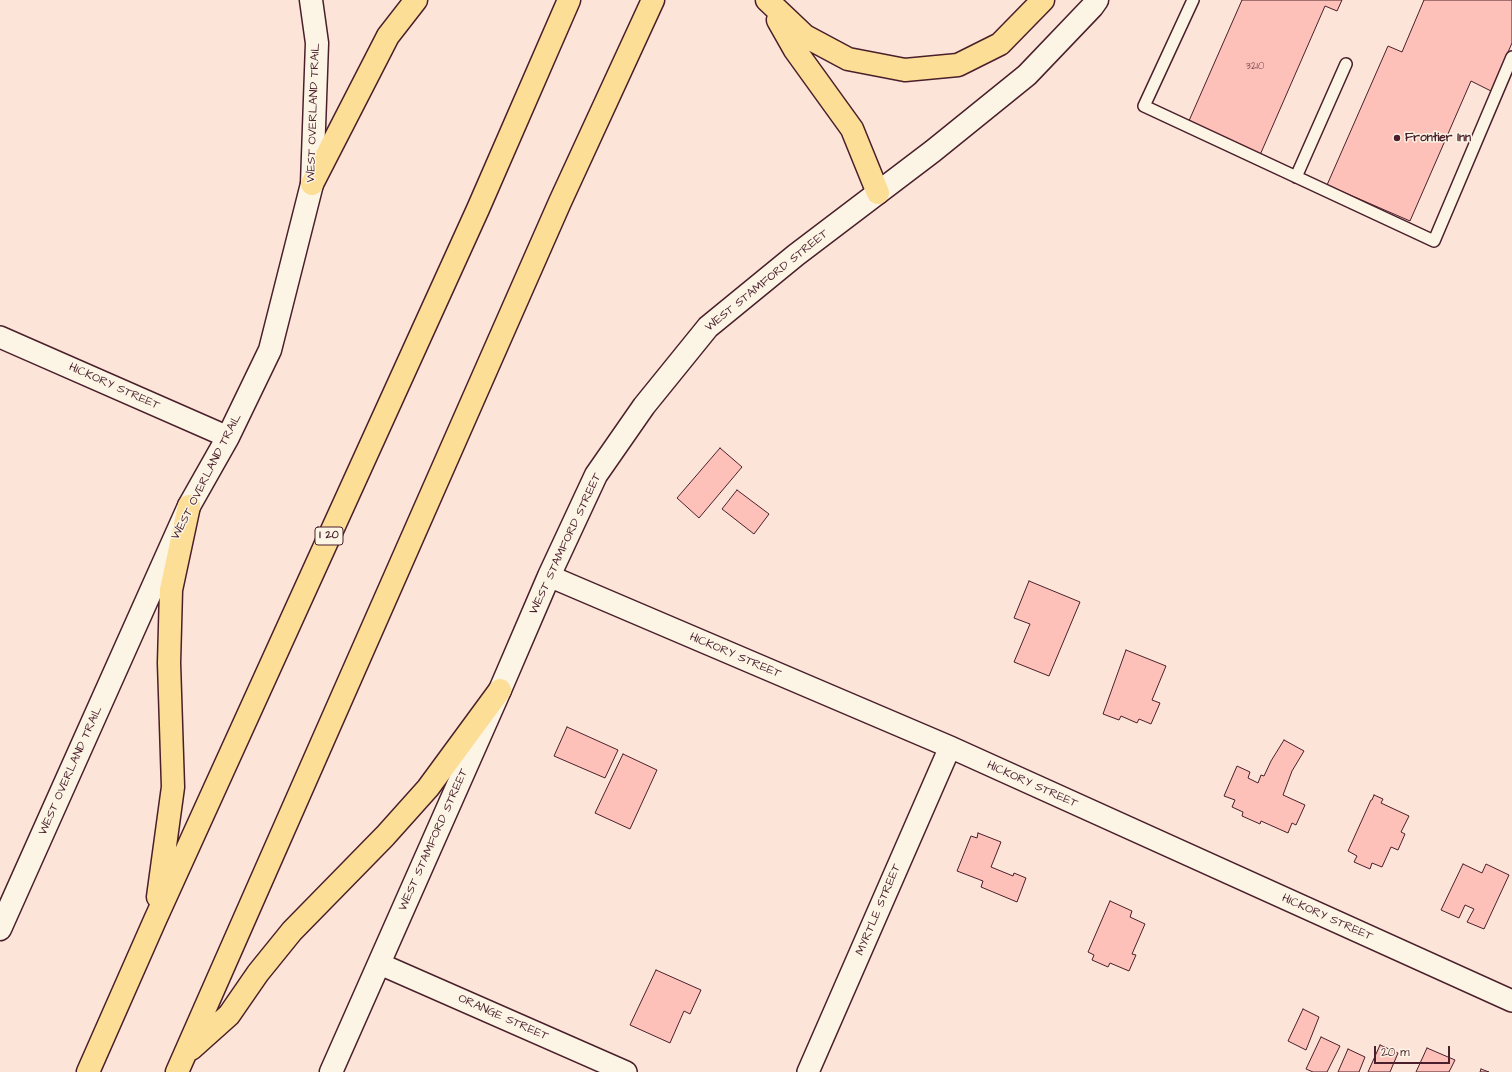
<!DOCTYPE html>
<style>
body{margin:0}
#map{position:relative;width:1512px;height:1072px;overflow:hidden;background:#fce5d8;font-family:"Architects Daughter",sans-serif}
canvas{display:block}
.scale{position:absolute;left:1374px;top:1046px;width:76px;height:18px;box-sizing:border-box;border:2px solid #4a1f2b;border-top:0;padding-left:5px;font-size:12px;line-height:14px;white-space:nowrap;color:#4a1f2b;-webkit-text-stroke:3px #fcf5e5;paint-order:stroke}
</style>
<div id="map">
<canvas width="1512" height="1072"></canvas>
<div class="scale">20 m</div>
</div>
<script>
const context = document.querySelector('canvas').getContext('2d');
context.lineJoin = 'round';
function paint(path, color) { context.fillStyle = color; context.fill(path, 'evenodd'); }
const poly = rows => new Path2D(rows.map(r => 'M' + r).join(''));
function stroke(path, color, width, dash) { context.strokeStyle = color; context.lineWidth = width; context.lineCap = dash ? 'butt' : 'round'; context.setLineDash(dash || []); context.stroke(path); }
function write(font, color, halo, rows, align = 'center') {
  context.font = font + ' "Architects Daughter",sans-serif'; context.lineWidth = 3; context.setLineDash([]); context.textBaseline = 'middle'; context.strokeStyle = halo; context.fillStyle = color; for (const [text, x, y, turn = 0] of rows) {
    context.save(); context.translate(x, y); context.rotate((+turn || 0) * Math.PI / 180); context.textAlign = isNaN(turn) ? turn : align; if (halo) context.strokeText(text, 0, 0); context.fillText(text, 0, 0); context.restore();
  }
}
const building = poly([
 [1242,0,1342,0,1337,11,1325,6,1260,155,1188,123,1242,0],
 [1424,0,1512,0,1512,43,1491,91,1471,81,1410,221,1327,185,1388,46,1402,52,1424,0],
 [720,448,742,467,699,518,677,498,720,448],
 [737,490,769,514,754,534,722,509,737,490],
 [1029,581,1080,602,1049,676,1014,662,1030,624,1014,618,1029,581],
 [1126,650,1166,666,1152,700,1160,703,1151,724,1139,719,1137,723,1121,716,1119,720,1103,714,1126,650],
 [567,727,618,750,605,778,554,756,567,727],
 [1284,740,1304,751,1292,771,1283,795,1305,805,1296,825,1292,823,1288,833,1261,821,1260,824,1242,816,1243,812,1232,807,1235,800,1224,796,1237,766,1250,772,1248,778,1258,783,1261,775,1264,776,1271,761,1284,740],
 [623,754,657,770,630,829,595,813,623,754],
 [1374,795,1383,799,1381,803,1409,816,1401,832,1405,834,1398,850,1391,847,1382,867,1372,863,1370,869,1354,862,1357,856,1348,851,1371,800,1372,800,1374,795],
 [978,833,1001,842,991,867,1013,876,1014,873,1026,878,1017,902,981,887,983,881,957,871,971,836,977,838,978,833],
 [1463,864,1482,873,1486,864,1509,875,1484,929,1467,922,1474,909,1465,905,1459,918,1441,910,1463,864],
 [1110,901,1132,911,1130,917,1145,924,1132,954,1136,955,1129,971,1110,963,1108,967,1092,960,1094,955,1088,952,1110,901],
 [656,970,701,990,690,1014,684,1011,670,1043,630,1025,656,970],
 [1303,1009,1319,1017,1306,1050,1288,1041,1303,1009],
 [1321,1037,1340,1046,1327,1072,1313,1072,1306,1069,1321,1037],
 [1380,1045,1398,1053,1390,1072,1368,1072,1380,1045],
 [1427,1048,1455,1060,1449,1072,1416,1072,1427,1048],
 [1348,1049,1365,1057,1359,1072,1338,1072,1348,1049],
 [1481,1069,1489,1072,1480,1072,1481,1069]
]);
const lane = poly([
 [1193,0,1144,106,1434,241,1512,57],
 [1296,177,1346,64]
]);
const street = poly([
 [0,337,228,437],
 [549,576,950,747,1512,1001],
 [380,964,626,1072],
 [808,1072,950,747]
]);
const secondary = poly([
 [0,929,189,506,228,437,270,350,312,184,317,43,311,0],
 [331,1072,500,690,549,576,596,475,644,406,708,327,796,255,933,151,1027,75,1092,7,1097,0]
]);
const highway = poly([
 [767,0,805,36,848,59,905,70,958,65,1000,44,1043,0],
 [778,20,795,50,852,129,878,193],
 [312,184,388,36,416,0],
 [158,897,173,787,169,663,171,590,189,506],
 [191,1049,229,1015,258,973,292,931,385,836,428,788,500,690],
 [88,1072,155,920,478,209,569,0],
 [177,1072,560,202,653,0]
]);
const markers = [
 [1397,138,4,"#4a1f2b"]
];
const numberNames = [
 ["3210",1255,67]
];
const shields = [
 [329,536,28]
];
const shieldNames = [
 ["I 20",329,536]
];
const streetNames = [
 ["WEST OVERLAND TRAIL",314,113,-88],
 ["WEST STAMFORD STREET",767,281,-39],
 ["HICKORY STREET",114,387,24],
 ["WEST OVERLAND TRAIL",207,477,-63],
 ["WEST STAMFORD STREET",566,544,-65],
 ["HICKORY STREET",735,656,23],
 ["WEST OVERLAND TRAIL",71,771,-66],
 ["HICKORY STREET",1032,785,24],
 ["WEST STAMFORD STREET",434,840,-66],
 ["MYRTLE STREET",879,910,-67],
 ["HICKORY STREET",1327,918,24],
 ["ORANGE STREET",503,1018,24]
];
const poiNames = [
 ["Frontier Inn",1405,138]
];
paint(building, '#fdc1b9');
stroke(building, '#4a1f2b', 1);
stroke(lane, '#4a1f2b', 14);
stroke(street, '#4a1f2b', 24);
stroke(secondary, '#4a1f2b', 25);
stroke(highway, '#4a1f2b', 25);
stroke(lane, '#fcf5e5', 11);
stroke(street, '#fcf5e5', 21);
stroke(secondary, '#fcf5e5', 22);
stroke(highway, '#fcde96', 22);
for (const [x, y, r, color] of markers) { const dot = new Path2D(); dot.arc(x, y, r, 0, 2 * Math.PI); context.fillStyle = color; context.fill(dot); stroke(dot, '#fcf5e5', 1.5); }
write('10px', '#77484e', null, numberNames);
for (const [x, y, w] of shields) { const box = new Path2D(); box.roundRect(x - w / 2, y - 9, w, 18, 3); context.fillStyle = '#fcf5e5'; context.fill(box); stroke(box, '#4a1f2b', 1); }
write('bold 11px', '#4a1f2b', null, shieldNames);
write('12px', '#4a1f2b', '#fcf5e5', streetNames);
write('bold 12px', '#4a1f2b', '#fcf5e5', poiNames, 'left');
</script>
